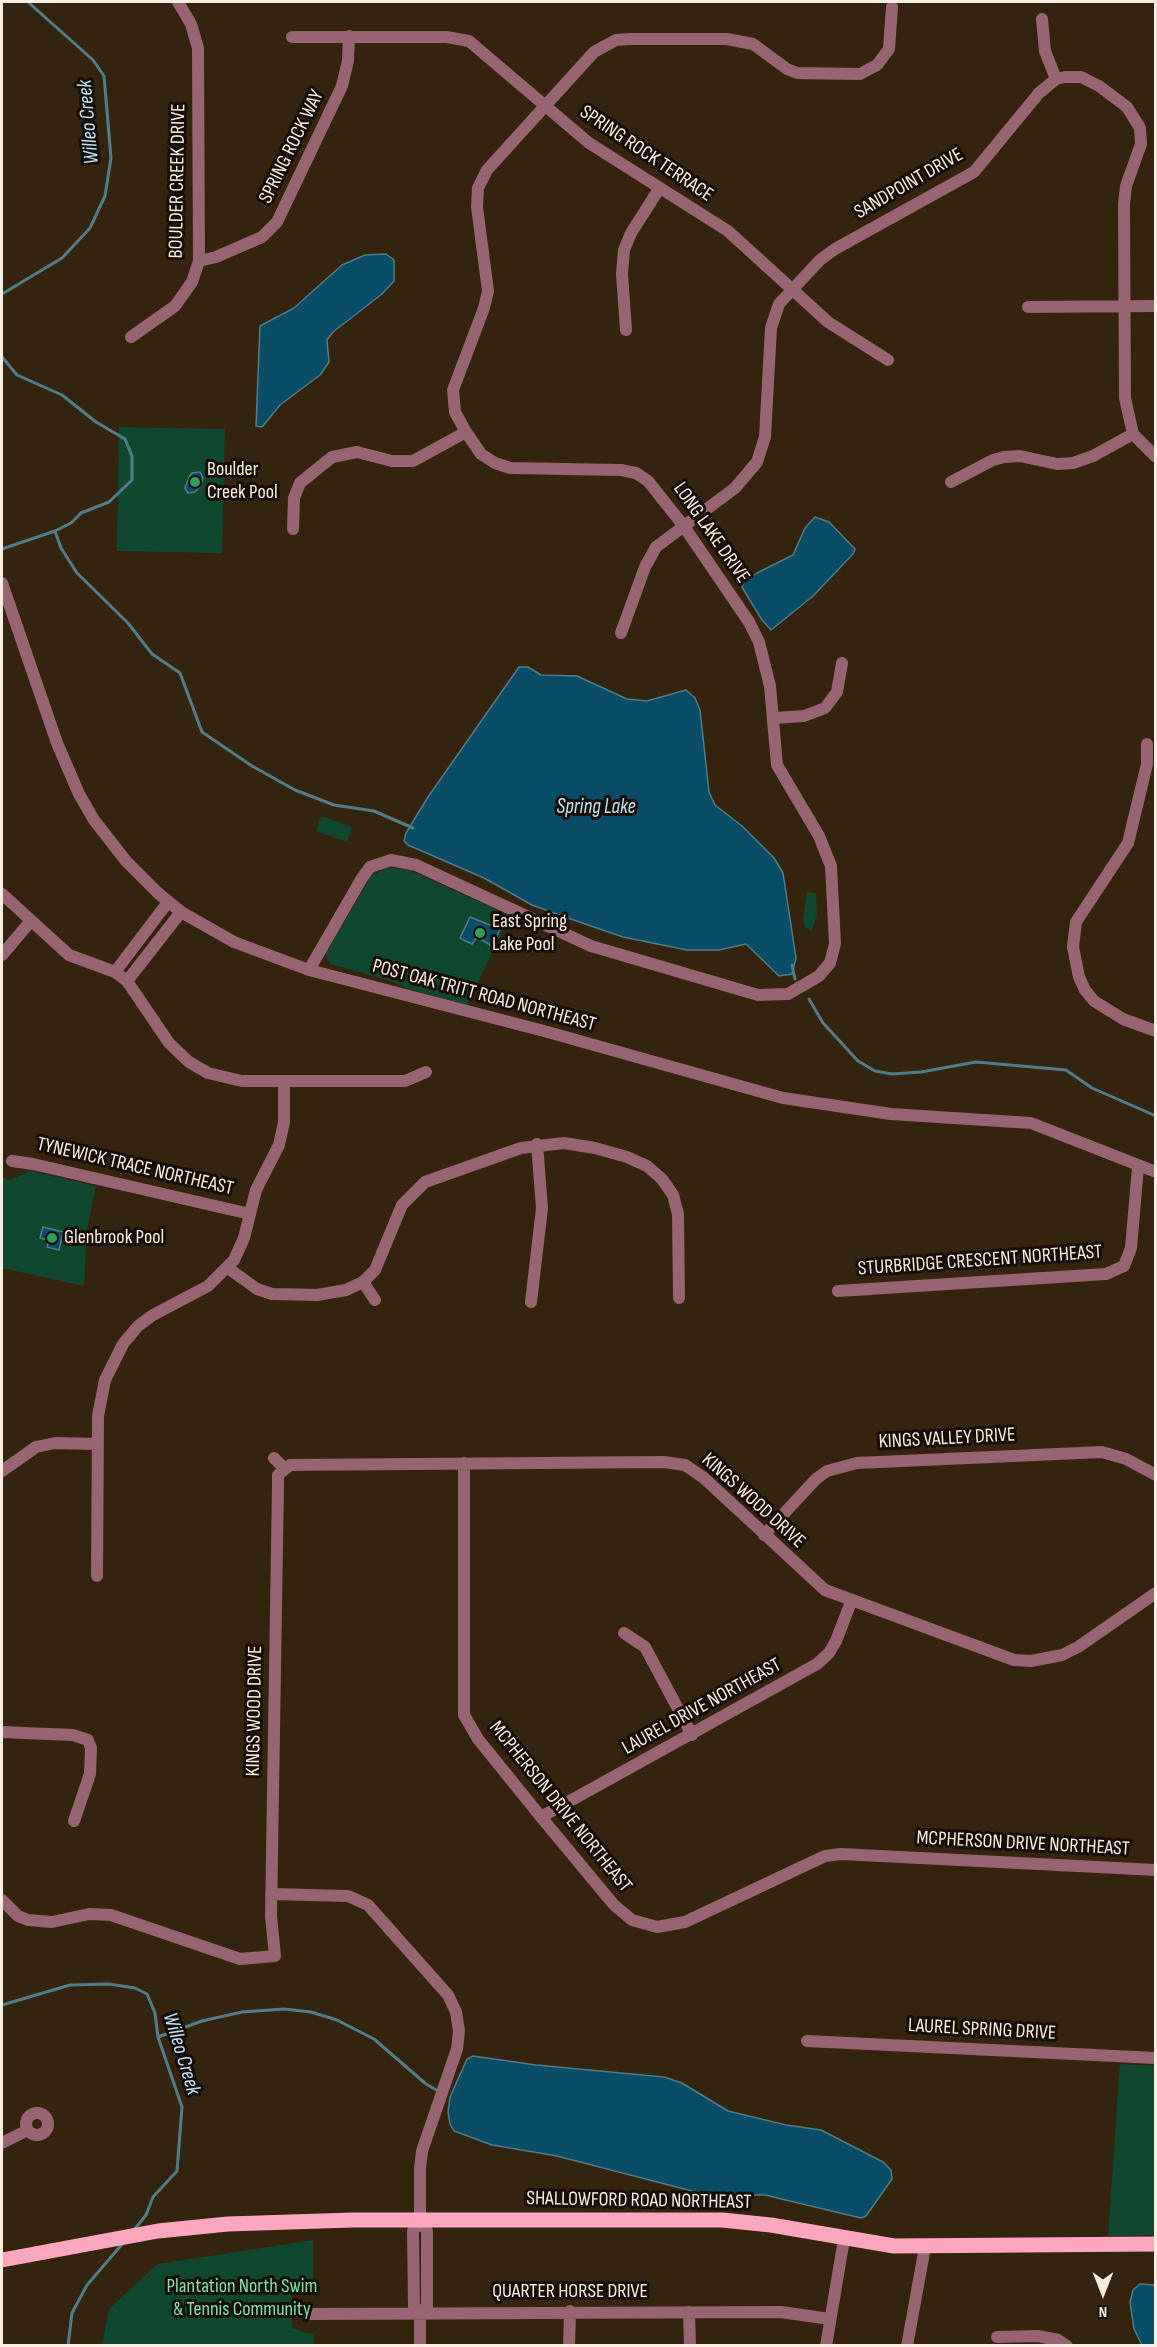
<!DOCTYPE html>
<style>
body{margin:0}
#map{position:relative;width:1157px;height:2347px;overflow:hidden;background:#34230d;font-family:"Sofia Sans Condensed",sans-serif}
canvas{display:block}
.frame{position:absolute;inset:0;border:3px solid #f9eee1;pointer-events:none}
.north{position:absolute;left:1073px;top:2263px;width:60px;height:60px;-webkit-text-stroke:4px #160e06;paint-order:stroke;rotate:180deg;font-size:16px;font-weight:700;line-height:24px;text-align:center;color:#f9eee1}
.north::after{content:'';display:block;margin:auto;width:21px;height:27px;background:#f9eee1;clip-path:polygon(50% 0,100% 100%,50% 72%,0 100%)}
</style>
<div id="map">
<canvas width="1157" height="2347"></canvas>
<div class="frame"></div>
<div class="north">N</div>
</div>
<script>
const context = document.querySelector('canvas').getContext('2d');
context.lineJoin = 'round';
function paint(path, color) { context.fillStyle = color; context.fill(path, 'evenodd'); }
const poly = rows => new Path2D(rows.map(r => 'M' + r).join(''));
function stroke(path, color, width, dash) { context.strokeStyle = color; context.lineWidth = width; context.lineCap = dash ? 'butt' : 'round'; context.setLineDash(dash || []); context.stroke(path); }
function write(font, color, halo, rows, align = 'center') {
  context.font = font + ' "Sofia Sans Condensed",sans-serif'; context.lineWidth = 6; context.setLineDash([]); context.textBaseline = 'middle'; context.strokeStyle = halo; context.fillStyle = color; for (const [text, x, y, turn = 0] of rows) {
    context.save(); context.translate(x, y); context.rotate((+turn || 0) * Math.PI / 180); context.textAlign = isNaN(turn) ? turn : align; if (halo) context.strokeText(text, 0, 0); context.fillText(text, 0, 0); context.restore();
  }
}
const green = poly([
 [119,427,225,429,222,553,117,551],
 [321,816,352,827,347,842,316,831],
 [388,868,409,870,510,916,467,1005,406,988,391,981,331,964,327,959,326,953,372,875],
 [807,892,816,893,817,913,812,931,805,927,803,920],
 [30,1171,96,1186,87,1229,84,1286,2,1268,2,1177,10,1180],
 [1120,2064,1155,2066,1155,2235,1108,2236],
 [313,2240,313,2286,292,2292,292,2328,314,2335,314,2345,102,2345,109,2309,157,2264]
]);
const water = poly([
 [386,254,394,260,394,281,382,294,333,332,327,340,329,362,320,375,280,405,262,427,256,426,260,326,294,308,342,265,365,255,386,254],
 [200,472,203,478,200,486,195,492,188,493,185,488,189,477,192,473,200,472],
 [815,517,829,522,855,549,853,554,813,596,771,630,762,620,742,587,744,582,757,573,793,555,805,528,815,517],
 [519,667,528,667,541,675,577,676,627,699,647,701,686,690,695,698,700,710,709,792,715,805,742,826,774,858,783,873,796,958,792,974,779,976,746,944,719,950,687,950,623,937,562,916,532,905,484,878,408,845,404,841,406,833,428,797,519,667],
 [470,917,500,929,492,946,477,937,472,944,460,938,470,917],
 [43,1227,63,1232,59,1250,47,1247,49,1240,40,1238,43,1227],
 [473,2056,536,2065,664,2077,682,2083,728,2111,786,2125,821,2130,883,2162,891,2170,892,2179,866,2216,861,2218,765,2195,717,2195,692,2191,557,2156,492,2145,454,2131,450,2124,448,2112,450,2097,467,2059,473,2056],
 [1140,2284,1155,2285,1155,2345,1142,2345,1134,2329,1130,2302,1133,2290,1140,2284]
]);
const stream = poly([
 [2,294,62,258,90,228,105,196,111,158,104,76,93,60,28,2],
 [2,357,17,375,62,395,96,422,125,439,132,456,132,480,109,502,81,513,71,523,55,531,2,549],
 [55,531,61,548,77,573,128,623,152,654,180,673,202,732,252,766,295,790,334,805,374,811,413,828],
 [792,965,795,979],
 [809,999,823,1023,858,1061,875,1071,892,1074,921,1072,976,1062,1066,1070,1092,1088,1156,1116],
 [2,2005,70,1985,109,1984,135,1988,147,1994,155,2013,158,2037,182,2107,177,2171,153,2197,146,2215,134,2230],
 [158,2037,202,2021,242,2012,284,2009,311,2012,337,2020,374,2039,426,2084,440,2092],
 [68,2346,72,2313,87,2285,124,2242]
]);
const minor = poly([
 [1042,19,1045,51,1056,79],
 [292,37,447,37,469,41,589,143,728,231,828,322,888,360],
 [199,261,216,257,262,237,277,222,342,86,348,61,349,36],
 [1028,307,1156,306],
 [626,330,622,274,624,250,631,233,659,189],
 [131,337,175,306,192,282,199,261,198,48,191,24,178,2],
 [951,482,993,460,1004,457,1020,456,1057,464,1073,463,1093,456,1133,434],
 [293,529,294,498,300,483,332,457,357,452,392,461,413,461,466,432],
 [2,583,57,743,79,794,94,820,126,861,158,893,181,912,234,942,309,970,544,1031,783,1098,891,1114,1031,1123,1156,1172],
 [621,633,645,567,656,547,735,488,757,462,765,437,771,328,779,304,820,260,835,249,974,172,1039,93,1056,79,1065,77,1081,77,1099,86,1127,107,1140,128,1141,144,1126,186,1124,204,1125,398,1133,434,1156,457],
 [774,718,804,716,825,708,837,692,842,663],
 [1147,744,1147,764,1128,843,1076,922,1073,947,1079,977,1085,990,1094,1001,1123,1019,1156,1031],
 [2,894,69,955,115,972,127,981,169,1043,189,1062,208,1073,242,1081,405,1081,426,1072],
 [2,955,30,922],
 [309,970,362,878,370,867,391,860,416,865,591,946,758,995,788,994,819,976,830,963,835,944,831,866,819,836,777,765,770,686,759,642,749,622,683,525,648,481,636,473,621,470,510,468,495,463,481,454,466,432,455,412,453,390,484,308,488,291,477,207,478,188,487,170,594,52,616,40,629,39,727,39,753,44,787,69,797,73,860,74,877,65,889,49,892,7],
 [115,972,168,902],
 [127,981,181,912],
 [12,1161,33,1164,250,1214],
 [228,1268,257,1289,272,1294,317,1295,346,1290,363,1282,375,1270,402,1205,425,1182,521,1148,564,1143,595,1148,627,1157,647,1166,662,1179,673,1195,678,1214,679,1298],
 [363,1282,375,1300],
 [838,1291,1106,1274,1124,1266,1131,1248,1138,1167],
 [531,1302,542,1208,537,1144],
 [274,1458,284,1468],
 [464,1463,464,1715,478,1739,541,1817,614,1905,632,1920,657,1927,685,1922,825,1856,841,1854,1156,1870],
 [2,1471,36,1447,55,1443,98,1444],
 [764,1535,816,1479,827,1471,857,1463,1102,1452,1126,1459,1156,1475],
 [97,1576,98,1416,105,1380,123,1344,138,1326,153,1315,208,1286,234,1260,244,1238,256,1190,279,1145,284,1122,284,1081],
 [624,1633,645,1647,692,1735],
 [2,1732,73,1735,88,1740,91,1748,90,1774,74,1821],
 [541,1817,817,1664,829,1653,836,1641,851,1602],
 [271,1894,348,1896,368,1905,448,1995,456,2012,459,2031,457,2049,422,2151,420,2169,420,2220,427,2231,427,2307,420,2313],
 [2,1900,18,1916,28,1920,52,1922,89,1914,111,1915,240,1959,275,1956,271,1916,278,1485,278,1475,290,1465,664,1462,685,1465,704,1478,825,1590,1014,1660,1031,1661,1062,1655,1078,1647,1156,1593],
 [807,2041,1156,2058],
 '26 2124a11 11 0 1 1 22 0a11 11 0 1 1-22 0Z',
 [2,2143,28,2130],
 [689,2312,690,2346],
 [309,2314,781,2312,830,2319],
 [997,2337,1038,2336,1058,2340,1067,2346],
 [420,2346,420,2313,414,2306,413,2231,420,2220],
 [569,2346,570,2311],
 [826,2346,844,2239],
 [907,2346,925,2247]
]);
const major = poly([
 [2,2260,158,2231,228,2224,352,2220,722,2220,771,2225,894,2246,1156,2244]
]);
const markers = [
 [195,482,6,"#2e9e5b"],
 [480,933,6,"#2e9e5b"],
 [52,1238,6,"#2e9e5b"]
];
const streetNames = [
 ["SPRING ROCK WAY",292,147,-64],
 ["SPRING ROCK TERRACE",646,154,34],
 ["BOULDER CREEK DRIVE",178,181,-89],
 ["SANDPOINT DRIVE",909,184,-30],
 ["LONG LAKE DRIVE",711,533,55],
 ["POST OAK TRITT ROAD NORTHEAST",484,996,15],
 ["TYNEWICK TRACE NORTHEAST",135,1167,13],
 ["STURBRIDGE CRESCENT NORTHEAST",980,1261,-4],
 ["KINGS VALLEY DRIVE",947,1439,-3],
 ["KINGS WOOD DRIVE",753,1501,42],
 ["LAUREL DRIVE NORTHEAST",702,1707,-29],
 ["KINGS WOOD DRIVE",255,1711,-89],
 ["MCPHERSON DRIVE NORTHEAST",560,1807,51],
 ["MCPHERSON DRIVE NORTHEAST",1023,1844,3],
 ["LAUREL SPRING DRIVE",982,2030,3],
 ["SHALLOWFORD ROAD NORTHEAST",639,2201,1],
 ["QUARTER HORSE DRIVE",570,2292]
];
const poiNames = [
 ["Boulder",207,470],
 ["Creek Pool",207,493],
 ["East Spring",492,922],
 ["Lake Pool",492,945],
 ["Glenbrook Pool",64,1238]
];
const parkNames = [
 ["Plantation North Swim",242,2287],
 ["& Tennis Community",242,2310]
];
const waterNames = [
 ["Willeo Creek",89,122,-95],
 ["Spring Lake",596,808],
 ["Willeo Creek",181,2054,73]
];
paint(green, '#10482f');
paint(water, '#094c65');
stroke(water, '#517d8a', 1.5);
stroke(stream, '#517d8a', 3);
stroke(minor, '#976471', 12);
stroke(major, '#fca7bd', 15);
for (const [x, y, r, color] of markers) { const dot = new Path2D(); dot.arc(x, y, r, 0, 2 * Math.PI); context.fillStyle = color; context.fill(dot); stroke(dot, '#160e06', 2); }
write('20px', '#f9eee1', '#160e06', streetNames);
write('20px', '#f9eee1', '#160e06', poiNames, 'left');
write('20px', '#7ce3ae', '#160e06', parkNames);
write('italic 21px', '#bce3f7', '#160e06', waterNames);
</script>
